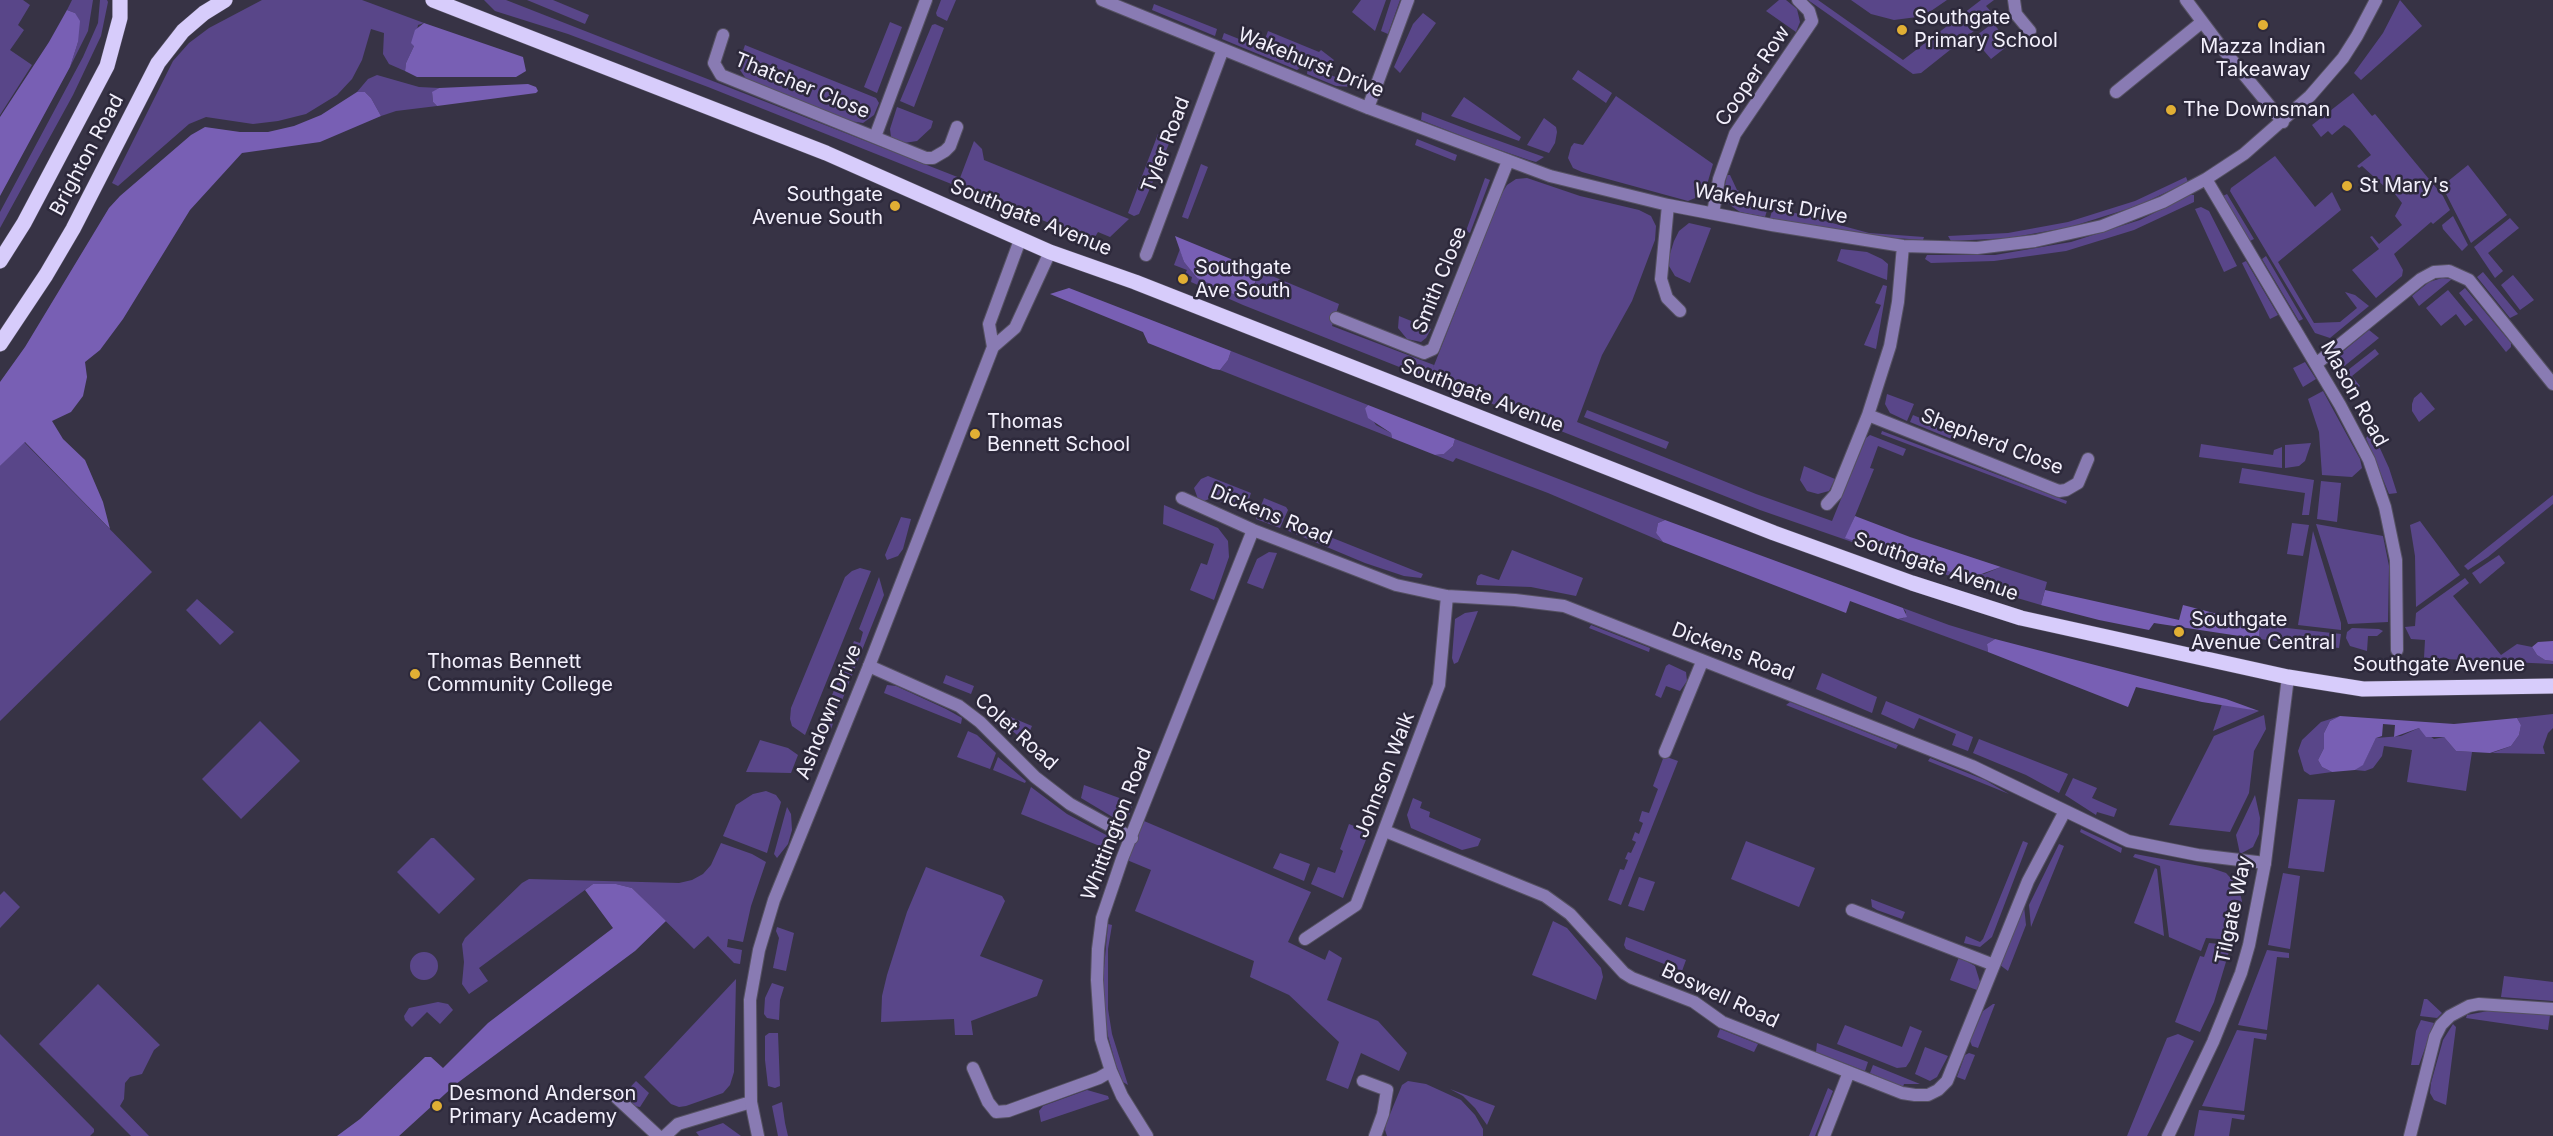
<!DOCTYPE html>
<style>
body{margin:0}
canvas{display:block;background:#373345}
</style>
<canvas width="2553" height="1136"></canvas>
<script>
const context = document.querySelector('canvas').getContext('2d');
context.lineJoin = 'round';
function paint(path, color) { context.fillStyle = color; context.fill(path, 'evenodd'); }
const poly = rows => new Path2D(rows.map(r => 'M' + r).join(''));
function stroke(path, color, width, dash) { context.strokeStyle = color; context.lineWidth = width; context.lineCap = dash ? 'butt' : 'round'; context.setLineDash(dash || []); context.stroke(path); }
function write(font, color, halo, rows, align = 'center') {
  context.font = font + ' Inter,sans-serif'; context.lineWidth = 5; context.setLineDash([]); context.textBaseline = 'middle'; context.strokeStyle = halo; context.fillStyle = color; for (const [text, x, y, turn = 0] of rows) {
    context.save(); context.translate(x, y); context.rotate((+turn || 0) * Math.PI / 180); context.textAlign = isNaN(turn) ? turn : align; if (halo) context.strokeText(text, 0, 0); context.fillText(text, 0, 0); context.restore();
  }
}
const green = poly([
 [0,0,23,0,30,5,18,25,24,30,10,50,32,65,0,115],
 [72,0,93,0,88,31,70,67,78,42,75,13,67,10],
 [100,0,107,0,108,2,101,36,73,95,0,228,0,212,83,57,98,23],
 [262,0,362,0,424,23,418,25,414,46,406,63,405,71,389,64,383,54,384,33,371,29,362,60,352,79,337,95,306,114,278,121,253,124,206,117,189,124,118,186,112,183,173,61,189,43,209,28],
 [484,0,506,0,960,178,974,141,982,149,984,160,1129,219,1110,237,1098,232,1095,237,1087,238,708,87,568,34,495,11],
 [527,0,553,0,589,15,585,24],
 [941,0,956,0,947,21,937,16,936,13],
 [1361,0,1386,0,1375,31,1352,12],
 [1391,0,1400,0,1388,34,1381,31],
 [1779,0,1786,0,1797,9,1800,22,1796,32,1766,11],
 [1808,0,1818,0,1903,60,1981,0,1994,0,1986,6,1994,15,1921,73,1913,74],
 [1851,0,1947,0,1928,13,1917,17,1894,20,1871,14],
 [2400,0,2422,26,2361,80,2354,73,2383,33],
 [1154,4,1217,29,1215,36,1152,10],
 [1423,13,1436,23,1400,73,1394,67,1413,24],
 [890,22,902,27,877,93,864,87],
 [1993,23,2010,44,1991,59,1973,38],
 [935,24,944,28,914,107,900,101,932,25],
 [1268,31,1319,52,1321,50,1334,60,1328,67,1264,42],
 [1224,33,1304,65,1297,70,1222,39],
 [745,45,876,98,879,103,874,115,863,123,843,120,749,83,740,70,739,63],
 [1308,66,1353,84,1352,87,1336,86,1307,74],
 [1578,70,1612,93,1606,103,1572,79],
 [377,75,419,87,439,88,432,93,433,102,437,106,396,111,381,116,371,98,365,92,357,92,368,79],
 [2353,93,2372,116,2375,114,2443,196,2450,210,2433,224,2431,222,2394,254,2403,270,2402,276,2376,298,2352,270,2379,249,2370,237,2372,236,2379,244,2402,225,2395,216,2402,203,2388,185,2385,187,2362,166,2359,168,2357,166,2371,155,2350,129,2344,125,2332,135,2328,131,2321,137,2312,125],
 [1616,96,1713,164,1706,188,1700,196,1688,201,1582,172,1573,168,1568,158,1571,147,1574,143,1583,145],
 [1464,97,1521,137,1519,141,1451,116],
 [897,107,933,121,931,128,917,141,904,143,897,142,891,137,890,129],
 [1422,112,1477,133,1544,157,1536,162,1529,160,1485,145,1421,120],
 [1544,118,1556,127,1557,132,1555,143,1549,153,1527,145],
 [1158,134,1171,139,1139,214,1134,216,1128,213],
 [1417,139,1457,155,1455,161,1415,145],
 [2275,156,2315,207,2332,192,2341,210,2278,262,2314,323,2340,322,2357,308,2345,292,2355,295,2369,306,2330,338,2315,333,2230,191,2231,188],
 [1201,164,1208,167,1188,219,1182,217],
 [2468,165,2507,215,2471,243,2442,186],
 [1727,175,1730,175,1737,190,1769,204,1765,217,1740,212,1727,203,1724,190],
 [2186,177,2188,182,2137,206,2070,227,2009,238,1951,241,1948,236,2008,233,2068,222,2135,201],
 [1485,178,1490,180,1470,233,1466,231],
 [1527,178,1580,196,1639,210,1651,216,1656,226,1655,240,1632,301,1602,355,1577,422,1756,494,1832,521,1866,438,1870,435,1906,449,1903,456,1878,446,1870,468,1874,469,1846,538,1984,574,2001,567,2047,582,2041,605,1990,590,1760,510,1243,305,1191,282,1192,277,1185,274,1187,270,1174,265,1180,249,1184,262,1197,278,1254,286,1260,271,1339,304,1332,326,1434,365,1433,368,1502,193,1507,185,1516,179],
 [2227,194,2254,239,2250,241,2223,196],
 [2190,195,2194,195,2194,202,2134,230,2066,251,1994,261,1931,263,1925,259,1927,255,1995,255,2071,242,2140,220],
 [1773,207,1869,233,1924,237,1923,240,1881,237,1770,218],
 [2201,207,2209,211,2237,266,2224,272,2195,209],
 [2453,216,2468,245,2462,251,2443,229,2442,225],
 [2510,218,2519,228,2488,253,2503,271,2495,278,2474,247],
 [1689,223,1711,228,1690,283,1675,276,1669,266,1669,257,1674,241,1679,231],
 [1841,249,1867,252,1882,259,1888,264,1887,280,1837,261],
 [2266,256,2303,319,2299,321,2262,259],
 [2246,261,2278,315,2270,319,2242,263],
 [2483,272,2518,314,2510,318,2477,277],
 [2513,275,2534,300,2520,310,2501,285],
 [2442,278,2452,279,2419,306,2412,296,2429,282],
 [1883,285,1887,286,1876,349,1864,345,1881,305,1875,303],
 [2465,288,2511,343,2511,347,2506,352,2459,293],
 [2448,290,2473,320,2465,326,2456,314,2441,326,2426,308],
 [1399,316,1431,329,1426,338,1421,342,1407,339,1398,328],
 [2369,330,2379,338,2342,368,2335,358],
 [2375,349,2379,354,2352,376,2360,386,2354,391,2347,378,2348,370],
 [1231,351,1368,405,1365,408,1376,425,1391,433,1392,438,1220,370,1228,360],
 [2305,362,2316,379,2303,387,2293,368],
 [2323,391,2360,459,2362,468,2352,477,2322,475,2319,432,2308,399],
 [2421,392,2435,409,2419,422,2412,411,2412,404,2414,398],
 [1887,394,1914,404,1907,421,1890,413,1885,404],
 [1587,410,1669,442,1666,449,1584,417],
 [1913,415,1956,433,1954,440,1910,422],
 [1882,431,2067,501,2066,504,1881,434],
 [2372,431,2389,468,2397,493,2389,494,2366,438],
 [1455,439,1665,520,1658,523,1656,533,1663,542,1548,493,1456,458,1453,462,1435,455,1444,454,1453,446],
 [24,442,152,572,0,721,0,466],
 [2311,443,2305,461,2299,466,2285,468,2285,445],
 [2201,444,2273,455,2274,450,2282,447,2282,468,2199,457],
 [1804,466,1835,479,1829,491,1818,494,1807,491,1800,480],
 [2242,468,2314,480,2309,515,2302,515,2305,493,2239,483],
 [1208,476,1251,493,1245,511,1211,498,1202,502,1198,499,1194,488,1201,479],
 [2321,481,2341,483,2337,522,2317,519],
 [2553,495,2553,504,2488,557,2468,570,2464,566],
 [1264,498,1286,507,1288,510,1280,528,1256,519],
 [1164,505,1218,528,1228,541,1229,557,1214,600,1190,590,1201,563,1207,565,1214,544,1163,524],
 [901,517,911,519,903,549,898,556,887,560,885,555],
 [1289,521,1300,525,1423,574,1421,578,1404,576,1365,563,1286,530],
 [2420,521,2460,575,2416,607,2415,556,2410,525],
 [2292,523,2309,525,2303,556,2287,554],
 [2316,524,2383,536,2389,566,2388,622,2348,624],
 [2313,531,2341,623,2341,630,2298,625],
 [1512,550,1583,578,1576,596,1531,587,1477,585,1476,583,1478,576,1481,574,1499,580],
 [1269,552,1277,553,1263,589,1247,583,1257,559],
 [2499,555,2505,563,2480,584,2472,573],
 [860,568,871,571,805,735,792,726,790,719,791,708,845,577,852,571],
 [879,577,884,595,835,718,831,729,815,737,854,641,860,643,863,632,859,629],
 [2465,578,2469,583,2453,596,2501,655,2517,644,2532,647,2537,655,2545,660,2553,661,2553,664,2424,658,2425,640,2411,639,2405,627,2415,626,2416,613],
 [197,599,234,632,220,645,186,610],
 [1903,608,1949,625,1995,639,1987,644,1988,652,1898,619,1904,618,1906,612],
 [1478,611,1458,662,1454,664,1452,658,1455,619,1465,613],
 [1591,625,1650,648,1649,652,1589,628],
 [2260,625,2341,634,2339,648,2259,639],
 [2352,628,2379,629,2383,631,2377,636,2368,636,2367,651,2350,646,2346,638,2347,632],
 [1669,664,1686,672,1687,681,1680,691,1666,686,1661,698,1655,695,1666,666],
 [1822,673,1877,697,1872,713,1816,689],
 [946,675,974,686,971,694,943,683],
 [887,685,896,686,946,709,962,718,961,724,884,693],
 [1886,701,1973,737,1968,751,1952,745,1956,734,1919,718,1914,729,1881,714],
 [1790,702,1898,745,1896,749,1786,705],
 [2222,704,2259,711,2213,731],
 [994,710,1032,726,1025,742,992,713],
 [2553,714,2553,728,2548,733,2543,747,2545,754,2492,753,2511,746,2519,735,2521,725,2517,718],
 [2264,715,2266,729,2254,751,2249,793,2230,832,2169,825,2214,736],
 [2340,716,2330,721,2324,733,2324,748,2318,760,2322,767,2332,772,2310,775,2304,771,2298,751,2302,740,2321,722],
 [260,721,300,761,241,819,202,779],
 [2419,728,2434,739,2444,737,2456,751,2472,752,2466,791,2407,782,2412,750,2384,746,2382,756,2373,768,2365,771,2355,770,2363,764,2376,738,2401,736],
 [968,731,977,735,996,753,990,769,957,757],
 [1979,739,2068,774,2059,793,2026,775,1973,753],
 [760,740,788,748,798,755,791,773,746,772],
 [1664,756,1678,761,1621,905,1608,900,1620,869,1624,870,1628,860,1625,859,1628,852,1631,853,1636,842,1632,840,1635,832,1639,834,1643,823,1639,821,1642,811,1649,813,1658,789,1653,786],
 [998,757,1026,781,1025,783,993,770],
 [1930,758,1985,780,2009,794,1928,761],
 [2073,778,2097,788,2092,798,2117,809,2114,817,2097,812,2096,815,2065,795],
 [1084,785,1133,803,1129,816,1116,819,1081,798],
 [1031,787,1067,814,1108,836,1112,851,1021,814],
 [766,791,776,795,781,802,767,853,723,836,736,805,753,794],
 [2255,795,2260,818,2259,834,2253,847,2240,854,2236,835],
 [1413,798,1422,802,1420,808,1430,812,1429,817,1481,839,1478,846,1462,850,1411,828,1407,815],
 [2298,799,2335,800,2324,872,2288,868],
 [787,807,791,814,792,830,788,844,777,858,774,854],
 [1144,821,1311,892,1288,942,1325,960,1329,950,1342,958,1327,1000,1378,1021,1407,1053,1399,1071,1361,1053,1348,1089,1326,1080,1339,1042,1289,995,1250,977,1254,961,1135,911,1151,870,1127,860],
 [1349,824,1369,832,1343,898,1311,884,1318,867,1335,873,1343,851,1340,849],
 [2081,829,2122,848,2121,853,2080,832],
 [431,838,434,838,475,879,439,914,397,872],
 [1746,841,1815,868,1799,907,1731,879],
 [2023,841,2028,843,1992,937,1980,947,1964,943,1966,936,1980,942,1983,939],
 [721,843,752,854,766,862,751,906,743,942,728,939,727,947,742,950,740,964,734,963,708,936,694,949,632,888,616,884,593,884,479,968,488,981,469,994,462,984,464,962,462,944,465,938,522,883,529,879,679,883,692,880,703,874,711,865],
 [2059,844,2064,846,2031,927,2029,905],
 [1280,853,1310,864,1304,881,1273,868],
 [2135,854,2211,868,2226,873,2238,886,2242,901,2233,940,2206,938,2201,951,2169,937,2160,866,2133,857],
 [926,867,1002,896,1005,901,980,956,1043,980,1037,996,971,1021,973,1035,955,1035,954,1019,881,1022,882,996,887,975,907,912],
 [2155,868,2157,869,2164,936,2134,923],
 [2283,873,2300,876,2290,949,2268,945],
 [1639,877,1655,882,1644,911,1628,906],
 [4,891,20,907,0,928,0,895],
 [1871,899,1905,912,1902,919,1877,910,1872,907],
 [2024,906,2026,925,2008,971,2000,965],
 [1553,921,1567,928,1601,968,1603,977,1596,1000,1532,975],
 [1108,924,1112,925,1108,949,1108,1009,1112,1034,1128,1085,1123,1082,1116,1065,1108,1036,1104,1009,1103,980],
 [777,927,794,933,786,971,773,968,779,938,776,931],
 [1626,937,1686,960,1682,971,1626,949,1624,945],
 [2209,943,2231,945,2214,1002,2200,1032,2175,1022,2200,956,2204,957],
 [2267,950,2289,953,2289,958,2277,957,2267,1030,2238,1025],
 '410 966a14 14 0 1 1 28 0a14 14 0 1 1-28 0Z',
 [1959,957,1975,966,1980,982,1977,990,1950,980],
 [2504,976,2553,982,2553,1001,2501,997],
 [736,979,734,1072,730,1085,723,1093,686,1106,679,1107,671,1104,644,1077],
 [772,983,784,987,780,1000,779,1020,767,1018,764,1014,765,998],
 [98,984,160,1045,154,1050,142,1074,130,1077,125,1083,124,1099,120,1106,149,1136,131,1136,39,1044],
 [2424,999,2427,999,2442,1013,2437,1018,2420,1016],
 [438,1002,448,1004,453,1010,440,1024,427,1012,412,1027,405,1020,404,1016,409,1008],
 [1993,1004,1995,1004,1978,1048,1972,1046,1970,1041,1983,1011],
 [2488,1011,2550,1015,2548,1030,2466,1018,2467,1015],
 [2421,1020,2434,1023,2419,1065,2411,1065,2416,1031],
 [2453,1024,2456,1027,2446,1105,2434,1100,2430,1093,2431,1083,2443,1040],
 [1845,1025,1902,1047,1910,1026,1922,1031,1910,1061,1906,1067,1897,1068,1837,1044],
 [1720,1029,1758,1044,1754,1052,1717,1037],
 [2237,1030,2267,1034,2266,1040,2254,1038,2244,1111,2202,1106],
 [769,1033,778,1033,780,1086,775,1088,768,1086,765,1060,765,1036],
 [0,1034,94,1129,94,1132,90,1136,0,1136],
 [2178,1034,2194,1041,2164,1102,2147,1136,2127,1136,2167,1038],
 [1817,1043,1868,1062,1865,1071,1816,1052],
 [1925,1047,1948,1056,1937,1077,1930,1081,1915,1074],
 [1969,1053,1975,1055,1965,1080,1957,1077,1965,1055],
 [1873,1065,1920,1084,1904,1084,1903,1087,1870,1073],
 [636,1081,649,1093,640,1107,634,1106,623,1095],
 [1408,1081,1426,1084,1461,1100,1475,1115,1483,1129,1483,1136,1387,1136,1385,1130,1386,1124,1402,1085],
 [1828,1088,1833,1091,1815,1136,1809,1136],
 [1450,1089,1495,1106,1487,1125,1475,1108,1463,1096],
 [1087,1090,1108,1096,1109,1099,1041,1122,1039,1111,1043,1106],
 [782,1102,785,1123,788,1136,778,1136,772,1106],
 [2199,1110,2245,1115,2244,1120,2232,1118,2229,1136,2194,1136],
 [723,1123,741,1136,699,1136,696,1132]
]);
const forest = poly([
 [67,10,75,13,80,21,78,42,70,67,0,196,0,117,49,42],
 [424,23,523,57,526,71,516,77,417,77,405,71,406,63,414,46,411,43,415,30],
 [528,84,536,87,538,91,536,93,437,106,433,102,432,92,439,88],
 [357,92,365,92,371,98,381,116,320,142,242,153,190,210,123,319,100,350,85,362,87,377,83,396,71,412,52,421,63,439,85,460,103,502,110,529,25,442,0,466,0,382,25,347,109,208,120,196,191,135,205,127,240,132,268,132,294,126,321,115],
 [1175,236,1260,271,1251,292,1243,298,1197,278,1184,262],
 [1069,288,1231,351,1228,360,1220,370,1213,369,1148,343,1143,332,1050,294],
 [1368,405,1455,439,1453,446,1444,454,1435,455,1392,438,1391,433,1368,418,1365,408],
 [1855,516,1910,537,2001,567,1970,578,1845,538],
 [1665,520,1903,608,1907,617,1898,619,1850,601,1846,613,1663,542,1656,533,1658,523],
 [2045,590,2179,620,2183,605,2260,625,2259,639,2154,623,2149,630,2099,620,2041,605],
 [1995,639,2226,699,2259,711,2202,702,2136,687,2128,707,1988,652,1987,644],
 [2553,641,2553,661,2545,660,2537,655,2532,647,2538,642],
 [2340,716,2454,724,2517,718,2521,725,2519,735,2511,746,2490,753,2456,751,2444,737,2426,737,2419,728,2394,737,2395,725,2383,724,2382,736,2376,738,2363,765,2355,770,2332,772,2322,767,2318,760,2324,748,2324,733,2330,721],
 [593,884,616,884,632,888,666,921,635,951,456,1084,399,1136,337,1136,360,1119,425,1057,431,1057,443,1068,488,1023,613,928,585,890]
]);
const minor = poly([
 [1102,0,1368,108,1550,176,1668,205,1772,225,1903,246,1977,248,2035,241,2102,226,2163,202,2206,179,2244,154,2310,96,2343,58,2357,36,2376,0],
 [2014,0,2016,14,2030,31],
 [2186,0,2222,48,2283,122],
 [723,35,714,63,721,75,926,158,933,158,945,151,950,146,957,127],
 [2116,92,2202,22],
 [1368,108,1408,0],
 [875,137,926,0],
 [2206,179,2340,405,2369,460,2385,507,2396,560,2397,650],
 [1668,205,1661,279,1667,298,1680,311],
 [1713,213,1719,179,1735,134,1812,21,1809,11,1798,0],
 [1903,246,1898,302,1890,346,1868,415,2059,491,2066,490,2078,483,2088,459],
 [1146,255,1223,49],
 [1336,318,1424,353,1433,349,1508,161],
 [2316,364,2421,279,2434,272,2449,271,2469,280,2553,384],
 [1182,498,1253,530,1396,585,1447,596,1515,600,1564,606,1972,766,2128,841,2198,855,2265,863],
 [1827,504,1836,494,1868,415],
 [869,666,959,706,980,722,1035,777,1070,804,1132,838],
 [1665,752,1702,662],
 [1385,831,1545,896,1570,914,1624,973,1632,978,1694,1002,1722,1022,1902,1093,1915,1095,1928,1095,1938,1090,1947,1081,2028,881,2065,811],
 [1852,910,1994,965],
 [1305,939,1356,905,1439,685,1447,596],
 [973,1068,988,1102,996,1112,1008,1111,1099,1078,1111,1071],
 [1363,1081,1387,1090,1383,1114,1375,1136],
 [617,1098,658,1136],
 [665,1136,678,1124,751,1102],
 [1147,1136,1122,1096,1111,1071,1101,1039,1097,980,1098,949,1102,918,1122,859,1253,530],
 [1824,1136,1849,1072],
 [2410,1136,2435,1037,2441,1025,2450,1016,2469,1006,2479,1004,2553,1009]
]);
const tertiary = poly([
 [993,347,989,324,1020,240],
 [758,1136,751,1102,750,1000,759,950,774,900,869,666,993,347,1015,328,1050,252],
 [2168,1136,2213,1042,2241,973,2249,945,2265,863,2288,677]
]);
const primary = poly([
 [433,0,826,153,1050,252,1135,282,1774,533,1912,583,2021,618,2288,677,2363,689,2553,686],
 [0,261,24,223,107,66,120,18,120,0],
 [0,344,46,275,73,229,158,63,183,31,204,13,225,0]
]);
const markers = [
 [2263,25,6,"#e1af34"],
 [1902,30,6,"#e1af34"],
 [2171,110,6,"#e1af34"],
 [2347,186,6,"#e1af34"],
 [895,206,6,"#e1af34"],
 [1183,279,6,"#e1af34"],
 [975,434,6,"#e1af34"],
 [2179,632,6,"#e1af34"],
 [415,674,6,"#e1af34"],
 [437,1106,6,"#e1af34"]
];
const poiNames = [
 ["Southgate",1914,18],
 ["Primary School",1914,41],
 ["Mazza Indian",2263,47,"center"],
 ["Takeaway",2263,70,"center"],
 ["The Downsman",2183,110],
 ["St Mary's",2359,186],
 ["Southgate",883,195,"right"],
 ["Avenue South",883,218,"right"],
 ["Southgate",1195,268],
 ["Ave South",1195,291],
 ["Thomas",987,422],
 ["Bennett School",987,445],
 ["Southgate",2191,620],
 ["Avenue Central",2191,643],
 ["Thomas Bennett",427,662],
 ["Community College",427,685],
 ["Desmond Anderson",449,1094],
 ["Primary Academy",449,1117]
];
const streetNames = [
 ["Wakehurst Drive",1311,63,22],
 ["Cooper Row",1753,76,-56],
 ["Thatcher Close",802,86,22],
 ["Tyler Road",1166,145,-69],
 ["Brighton Road",87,155,-62],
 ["Wakehurst Drive",1771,204,10],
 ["Southgate Avenue",1031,218,22],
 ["Smith Close",1440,280,-68],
 ["Mason Road",2354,394,61],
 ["Southgate Avenue",1482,396,21],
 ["Shepherd Close",1992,442,21],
 ["Dickens Road",1271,515,22],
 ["Southgate Avenue",1936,567,19],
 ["Dickens Road",1733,652,21],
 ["Southgate Avenue",2439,665],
 ["Ashdown Drive",829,712,-68],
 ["Colet Road",1016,732,42],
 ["Johnson Walk",1385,775,-69],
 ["Whittington Road",1117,824,-69],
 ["Tilgate Way",2234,910,-78],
 ["Boswell Road",1720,996,25]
];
paint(green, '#594689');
paint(forest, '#785fb4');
stroke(minor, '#555162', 14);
stroke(tertiary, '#555162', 14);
stroke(primary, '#555162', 16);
stroke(minor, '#897bb3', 12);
stroke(tertiary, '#897bb3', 12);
stroke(primary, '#d7ccfb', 15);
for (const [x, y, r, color] of markers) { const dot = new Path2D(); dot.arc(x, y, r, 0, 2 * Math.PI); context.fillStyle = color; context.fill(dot); stroke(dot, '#2d293b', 2); }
write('20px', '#f3f0fc', '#2d293b', poiNames, 'left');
write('20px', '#f3f0fc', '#2d293b', streetNames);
</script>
